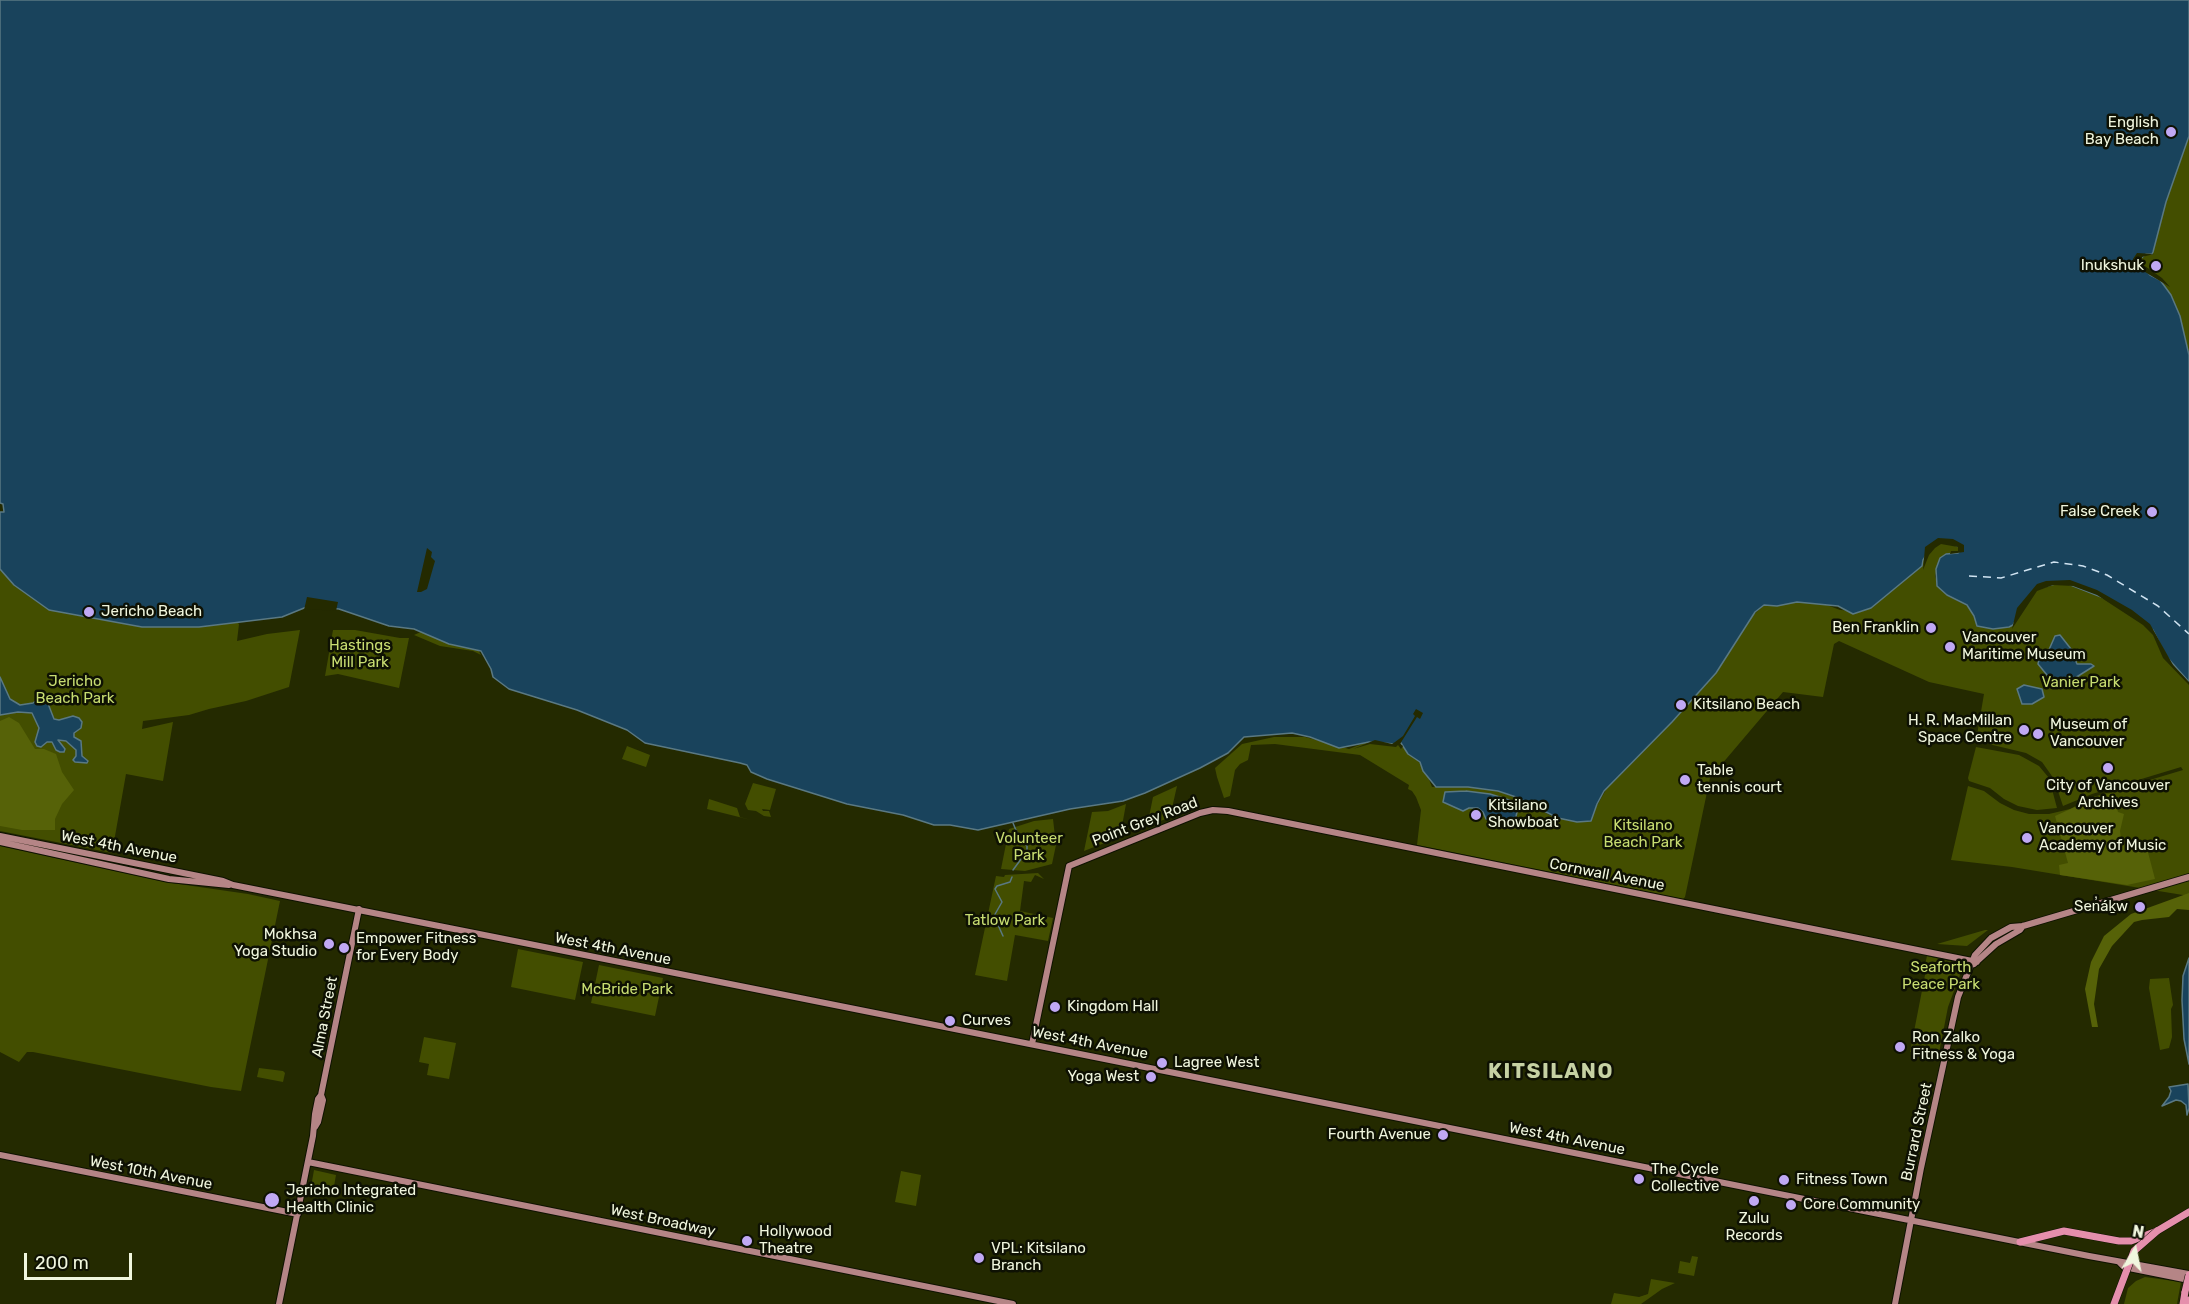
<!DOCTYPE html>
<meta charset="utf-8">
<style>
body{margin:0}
#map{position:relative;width:2189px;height:1304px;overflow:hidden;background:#242a00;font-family:Rubik,sans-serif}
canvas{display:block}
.north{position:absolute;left:2105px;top:1220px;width:60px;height:60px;-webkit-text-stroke:4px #0e1103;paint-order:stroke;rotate:10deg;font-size:16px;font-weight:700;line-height:24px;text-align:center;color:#f0f6de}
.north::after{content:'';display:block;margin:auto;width:21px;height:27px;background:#f0f6de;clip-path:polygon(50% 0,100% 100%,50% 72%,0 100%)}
.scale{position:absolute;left:24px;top:1253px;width:108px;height:27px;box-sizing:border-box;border:3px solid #f0f6de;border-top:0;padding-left:8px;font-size:18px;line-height:21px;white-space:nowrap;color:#f0f6de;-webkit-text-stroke:4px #0e1103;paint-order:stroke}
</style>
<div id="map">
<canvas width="2189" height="1304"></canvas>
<div class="north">N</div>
<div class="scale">200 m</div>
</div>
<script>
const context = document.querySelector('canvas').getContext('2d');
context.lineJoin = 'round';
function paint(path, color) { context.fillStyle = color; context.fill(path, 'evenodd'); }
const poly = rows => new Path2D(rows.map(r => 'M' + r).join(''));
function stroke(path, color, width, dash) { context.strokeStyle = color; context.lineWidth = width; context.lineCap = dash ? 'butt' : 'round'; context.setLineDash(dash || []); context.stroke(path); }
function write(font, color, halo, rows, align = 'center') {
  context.font = font + ' Rubik,sans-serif'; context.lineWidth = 5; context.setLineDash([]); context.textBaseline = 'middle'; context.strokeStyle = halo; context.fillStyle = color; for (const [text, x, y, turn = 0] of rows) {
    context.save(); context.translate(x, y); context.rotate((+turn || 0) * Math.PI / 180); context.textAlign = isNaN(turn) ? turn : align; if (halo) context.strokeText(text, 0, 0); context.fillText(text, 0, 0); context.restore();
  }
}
const green = poly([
 [2189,136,2189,355,2180,316,2171,295,2160,280,2141,267,2139,257,2153,252,2166,202],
 [1951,542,1962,550,1939,562,1935,576,1938,586,1948,596,1967,606,1975,617,2035,589,2063,582,2098,593,2153,630,2173,665,2189,682,2189,896,2012,867,1951,860,1968,786,1984,791,2000,803,2014,810,2029,814,2049,814,2070,809,2093,797,2183,770,2181,767,2092,794,2063,806,2054,779,2042,762,2026,753,1976,741,1984,694,1929,682,1839,641,1834,644,1823,697,1783,692,1710,778,1685,897,1683,899,1417,845,1421,810,1416,797,1412,791,1408,789,1409,785,1360,755,1275,744,1251,745,1248,760,1240,764,1235,770,1230,796,1224,798,1217,777,1215,768,1242,744,1274,737,1305,737,1349,749,1367,742,1396,742,1421,759,1432,787,1468,787,1498,791,1526,802,1553,817,1594,811,1608,786,1672,722,1716,673,1750,618,1764,605,1800,601,1822,603,1840,610,1857,611,1933,545],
 [0,569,14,585,142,627,199,627,237,622,239,624,237,641,267,634,300,630,289,687,246,701,209,709,189,715,143,721,142,729,173,722,163,781,126,774,112,853,0,831],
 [333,630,355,630,400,638,409,638,399,688,338,674,325,676],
 [423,631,476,646,481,655,473,651,440,646,414,635],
 [627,746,650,755,646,767,622,759],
 [1976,747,2019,755,2039,766,2049,778,2057,808,2037,810,2018,806,2004,799,1990,788,1969,781,1968,778],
 [753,783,776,789,770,810,762,809,763,811,769,811,771,817,764,816,756,811,748,810,745,804],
 [1177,786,1170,817,1147,827,1153,797],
 [709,799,737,808,740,817,751,820,707,809],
 [1126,804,1120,837,1084,851,1092,812,1108,811],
 [1053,819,1056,845,1052,864,1025,871,1001,869,1009,829,1034,821],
 [0,846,165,882,248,894,280,901,241,1091,211,1087,33,1052,27,1052,19,1062,0,1052],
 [1038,873,1044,879,1035,875,1031,882,1024,881,1020,911,1053,918,1048,941,1015,935,1007,981,975,975,996,876,1004,877,1005,875],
 [1988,930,1967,946,1937,944,1985,930],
 [518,949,583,962,575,1000,511,987],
 [1927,956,1961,964,1963,967,1948,1007,1938,1058,1936,1059,1910,1052,1926,970,1924,969],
 [599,965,663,978,655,1016,591,1003],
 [2169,978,2173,1005,2171,1009,2172,1037,2169,1048,2160,1050,2149,988,2150,979],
 [424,1037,456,1043,449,1079,427,1075,429,1064,419,1062],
 [259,1068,283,1071,285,1073,283,1082,257,1077],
 [314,1170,336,1175,333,1192,311,1187],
 [901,1171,921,1175,916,1206,895,1202],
 [1692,1256,1698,1257,1694,1276,1678,1273,1680,1261,1690,1263],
 [2145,1277,2181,1282,2177,1304,2124,1304,2128,1288,2136,1281],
 [1651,1279,1675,1283,1662,1289,1641,1304,1611,1304,1614,1293,1639,1297,1648,1294]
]);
const forest = poly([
 [9,717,19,723,35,749,44,749,56,754,62,772,74,790,62,804,55,819,55,830,22,830,0,826,0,721],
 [2113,793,2118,812,2124,814,2120,831,2121,839,2132,842,2145,841,2155,879,2127,885,2060,875,2059,865,2068,863,2055,816,2097,797],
 [2189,893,2189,910,2177,909,2169,917,2142,920,2134,922,2112,946,2099,969,2094,1004,2098,1027,2092,1027,2085,989,2091,962,2104,936,2131,914]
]);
const water = poly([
 [0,0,2189,0,2189,136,2166,202,2153,252,2152,254,2146,254,2138,261,2150,275,2160,280,2171,295,2180,316,2189,355,2189,682,2166,656,2153,630,2114,602,2063,582,2035,589,2013,625,2009,627,1993,629,1977,626,1974,616,1967,605,1947,595,1937,586,1936,569,1940,558,1946,554,1958,553,1962,548,1945,541,1933,545,1923,560,1922,566,1871,608,1853,614,1838,606,1797,602,1777,606,1764,605,1755,612,1716,673,1672,722,1604,791,1597,804,1591,821,1577,822,1558,818,1516,797,1498,791,1468,787,1436,787,1423,771,1420,762,1408,754,1401,743,1399,742,1395,744,1369,742,1339,748,1310,737,1292,733,1244,737,1228,753,1200,768,1145,793,1123,801,1070,809,978,830,950,825,934,825,903,815,847,804,767,779,751,772,747,765,740,763,645,743,627,730,577,710,509,689,493,677,491,669,481,651,449,644,414,629,389,626,339,609,309,606,282,617,199,627,142,627,49,610,14,585,0,569,0,512,4,512,3,504,0,503,0,0],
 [2060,635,2071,649,2077,664,2091,664,2094,666,2075,678,2065,682,2047,675,2038,664,2039,659,2048,652,2055,636,2060,635],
 [0,677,10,699,20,705,33,703,42,696,47,701,54,719,59,720,73,716,79,718,82,722,81,728,74,733,74,737,81,741,82,756,88,761,87,763,75,762,73,760,76,756,76,750,66,741,58,740,65,749,64,752,60,752,56,750,52,742,47,742,41,747,37,746,35,742,39,728,32,713,18,712,0,715,0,677],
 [2024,685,2042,689,2044,697,2032,704,2022,704,2017,689,2024,685],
 [1466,791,1490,794,1519,803,1515,821,1486,819,1483,812,1478,808,1469,808,1463,811,1443,802,1445,792,1466,791],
 [2189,958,2189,1064,2184,1039,2182,1000,2183,976,2189,958],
 [2188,1084,2189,1108,2187,1115,2186,1105,2181,1101,2176,1100,2162,1106,2169,1097,2171,1091,2169,1087,2188,1084]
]);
const pier = poly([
 [2137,253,2154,254,2142,257,2142,264,2162,278,2170,287,2135,266,2133,259],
 [1938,538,1953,539,1964,545,1964,552,1950,554,1951,551,1958,551,1958,547,1941,544,1935,548,1929,555,1923,570,1925,547],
 [427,548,432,552,431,557,435,561,427,589,421,592,417,592],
 [2070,580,2097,590,2132,610,2150,624,2173,665,2189,682,2189,685,2163,658,2153,635,2143,625,2097,595,2073,586,2053,585,2037,591,2012,629,2017,608,2037,584,2046,581],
 [307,597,338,602,336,611,309,609,304,610],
 [1416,709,1423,713,1420,719,1417,717,1400,744,1403,746,1401,749,1398,745,1396,747,1370,744,1353,749,1375,740,1392,744,1395,742,1403,736,1415,716,1413,714]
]);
const stream = poly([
 [1013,823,1018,835,1027,846,1027,851,1013,870],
 [1003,936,994,916,1002,902,995,889,997,886,1010,882,1012,877]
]);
const ferry = poly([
 [1969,576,2001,578,2054,562,2083,566,2107,575,2158,606,2189,634]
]);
const major = poly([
 [0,836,223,881,233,885,670,972,2089,1256,2189,1274],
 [0,842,169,879,229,885],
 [1974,964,1996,944,2020,930,2023,926],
 [1032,1044,1069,866,1200,813,1213,810,1228,811,1977,962],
 [315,1127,318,1122,323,1100,321,1095],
 [0,1155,298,1214],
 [308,1162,1013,1304],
 [2119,1262,2124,1267,2189,1280],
 [279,1304,313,1136,315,1114,318,1099,321,1095,359,909],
 [1895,1304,1921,1168,1958,997,1975,955,1991,938,2011,927,2023,926,2189,877]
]);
const highway = poly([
 [2020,1242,2064,1231,2119,1241,2131,1241,2157,1231,2189,1212],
 [2183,1304,2185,1292],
 [2188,1304,2189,1300]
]);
const highwayBridge = poly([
 [2185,1292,2189,1275],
 [2114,1304,2134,1251,2157,1231]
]);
const markers = [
 [2171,132,6,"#c0a8f4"],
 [2156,266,6,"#c0a8f4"],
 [2152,512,6,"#c0a8f4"],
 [89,612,6,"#c0a8f4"],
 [1931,628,6,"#c0a8f4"],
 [1950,647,6,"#c0a8f4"],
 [1681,705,6,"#c0a8f4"],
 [2024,730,6,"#c0a8f4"],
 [2038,734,6,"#c0a8f4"],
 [2108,768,6,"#c0a8f4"],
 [1685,780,6,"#c0a8f4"],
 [1476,815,6,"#c0a8f4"],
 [2027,838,6,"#c0a8f4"],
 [2140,907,6,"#c0a8f4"],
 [329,944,6,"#c0a8f4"],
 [344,948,6,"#c0a8f4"],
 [1055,1007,6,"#c0a8f4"],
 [950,1021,6,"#c0a8f4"],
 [1900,1047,6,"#c0a8f4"],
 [1162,1063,6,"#c0a8f4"],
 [1151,1077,6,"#c0a8f4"],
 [1443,1135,6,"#c0a8f4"],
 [1639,1179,6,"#c0a8f4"],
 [1784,1180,6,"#c0a8f4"],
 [272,1200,8,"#c0a8f4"],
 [1754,1201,6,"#c0a8f4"],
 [1791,1205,6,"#c0a8f4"],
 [747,1241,6,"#c0a8f4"],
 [979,1258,6,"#c0a8f4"]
];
const poiNames = [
 ["English",2159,123,"right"],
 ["Bay Beach",2159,140,"right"],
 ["Inukshuk",2144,266,"right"],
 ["False Creek",2140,512,"right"],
 ["Jericho Beach",101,612],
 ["Ben Franklin",1919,628,"right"],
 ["Vancouver",1962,638],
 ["Maritime Museum",1962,655],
 ["Kitsilano Beach",1693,705],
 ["H. R. MacMillan",2012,721,"right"],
 ["Space Centre",2012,738,"right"],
 ["Museum of",2050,725],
 ["Vancouver",2050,742],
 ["Table",1697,771],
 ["tennis court",1697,788],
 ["City of Vancouver",2108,786,"center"],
 ["Archives",2108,803,"center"],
 ["Kitsilano",1488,806],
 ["Showboat",1488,823],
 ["Vancouver",2039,829],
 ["Academy of Music",2039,846],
 ["Sen̓áḵw",2128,907,"right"],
 ["Mokhsa",317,935,"right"],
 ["Yoga Studio",317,952,"right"],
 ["Empower Fitness",356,939],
 ["for Every Body",356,956],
 ["Kingdom Hall",1067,1007],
 ["Curves",962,1021],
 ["Ron Zalko",1912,1038],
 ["Fitness & Yoga",1912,1055],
 ["Lagree West",1174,1063],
 ["Yoga West",1139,1077,"right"],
 ["Fourth Avenue",1431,1135,"right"],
 ["The Cycle",1651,1170],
 ["Collective",1651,1187],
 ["Fitness Town",1796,1180],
 ["Jericho Integrated",286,1191],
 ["Health Clinic",286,1208],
 ["Core Community",1803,1205],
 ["Zulu",1754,1219,"center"],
 ["Records",1754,1236,"center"],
 ["Hollywood",759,1232],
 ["Theatre",759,1249],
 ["VPL: Kitsilano",991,1249],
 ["Branch",991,1266]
];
const parkNames = [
 ["Hastings",360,646],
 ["Mill Park",360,663],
 ["Jericho",75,682],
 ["Beach Park",75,699],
 ["Vanier Park",2081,683],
 ["Kitsilano",1643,826],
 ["Beach Park",1643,843],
 ["Volunteer",1029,839],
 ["Park",1029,856],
 ["Tatlow Park",1005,921],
 ["Seaforth",1941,968],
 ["Peace Park",1941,985],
 ["McBride Park",627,990]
];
const streetNames = [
 ["Point Grey Road",1145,822,-21],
 ["West 4th Avenue",119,847,11],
 ["Cornwall Avenue",1607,875,11],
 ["West 4th Avenue",613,949,11],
 ["Alma Street",325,1017,-79],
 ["West 4th Avenue",1090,1043,11],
 ["Burrard Street",1917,1132,-78],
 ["West 4th Avenue",1567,1139,11],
 ["West 10th Avenue",151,1173,11],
 ["West Broadway",663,1221,12]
];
const districtNames = [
 ["KITSILANO",1551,1072]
];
paint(green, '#434e00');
paint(forest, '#566208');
paint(water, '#19435c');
stroke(water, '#5a7983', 1.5);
paint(pier, '#242a00');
stroke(stream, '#5a7983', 1.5);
stroke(ferry, '#d0e3f1', 1.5, [8, 6]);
stroke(major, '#0e1200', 8);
stroke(highway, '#0e1200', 8);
stroke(major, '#b58586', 6);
stroke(highway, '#e58fac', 7);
stroke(highwayBridge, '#0e1200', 8, []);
stroke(highwayBridge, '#e58fac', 7);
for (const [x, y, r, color] of markers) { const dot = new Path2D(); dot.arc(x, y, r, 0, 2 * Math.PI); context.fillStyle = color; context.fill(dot); stroke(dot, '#0e1103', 2); }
write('15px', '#f0f6de', '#0e1103', poiNames, 'left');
write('15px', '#c8dd71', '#0e1103', parkNames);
write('15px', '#f0f6de', '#0e1103', streetNames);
context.letterSpacing = '1.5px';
write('bold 21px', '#c6d1a3', '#0e1103', districtNames);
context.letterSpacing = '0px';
</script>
